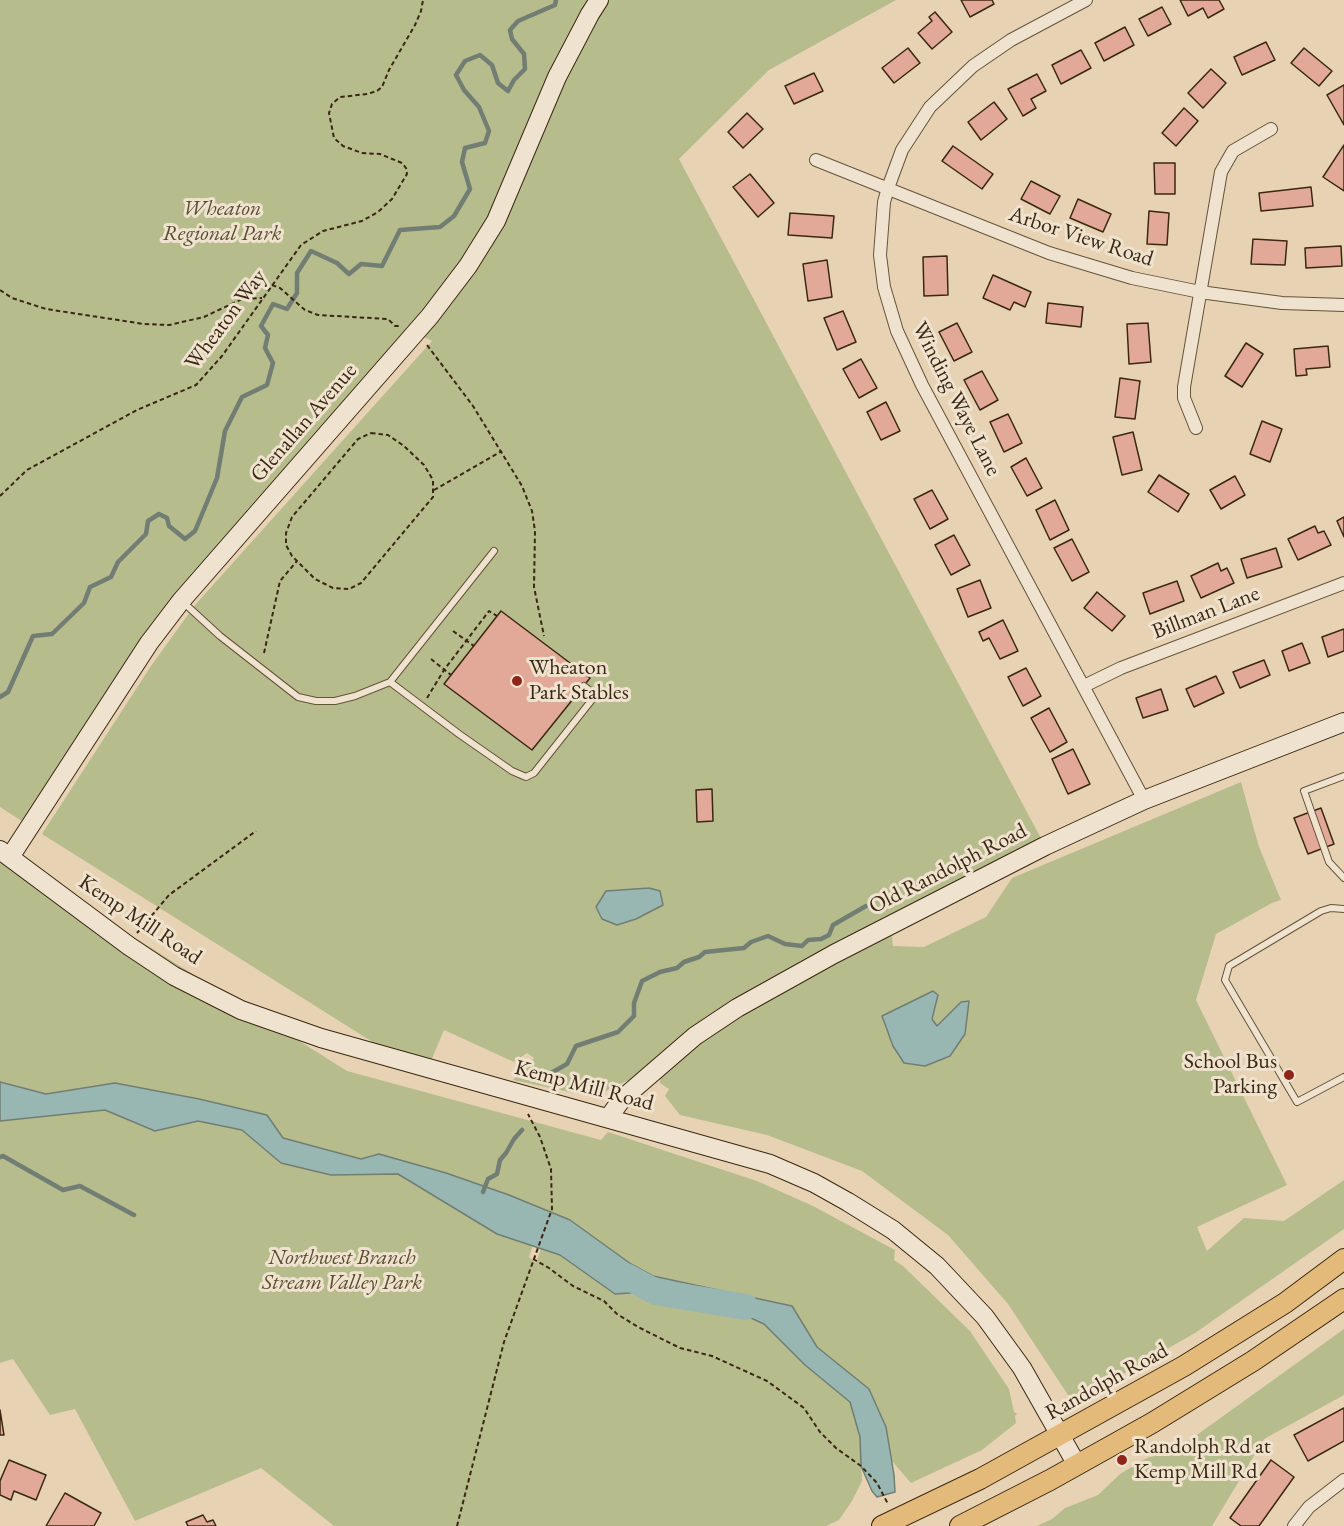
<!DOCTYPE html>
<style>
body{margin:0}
canvas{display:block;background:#e7d3b4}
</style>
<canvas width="1344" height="1526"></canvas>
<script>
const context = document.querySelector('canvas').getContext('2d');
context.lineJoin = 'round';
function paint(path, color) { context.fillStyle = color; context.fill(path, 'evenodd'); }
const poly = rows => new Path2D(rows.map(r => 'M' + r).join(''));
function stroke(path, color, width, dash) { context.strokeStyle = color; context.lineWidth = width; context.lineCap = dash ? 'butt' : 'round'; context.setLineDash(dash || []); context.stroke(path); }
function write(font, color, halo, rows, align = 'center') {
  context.font = font + ' "EB Garamond",serif'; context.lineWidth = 6; context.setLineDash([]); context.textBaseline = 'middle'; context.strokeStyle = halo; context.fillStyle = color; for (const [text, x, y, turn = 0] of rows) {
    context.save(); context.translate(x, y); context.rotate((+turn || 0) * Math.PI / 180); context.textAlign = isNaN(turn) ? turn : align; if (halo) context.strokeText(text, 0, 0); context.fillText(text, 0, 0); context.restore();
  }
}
const green = poly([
 [0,0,896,0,769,70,679,159,1045,846,891,927,893,946,924,947,986,917,1012,878,1241,782,1259,847,1281,900,1272,903,1216,934,1196,1000,1287,1185,1197,1227,1207,1251,1244,1218,1284,1221,1344,1180,1344,1229,1195,1333,1088,1394,1068,1395,1008,1304,948,1235,862,1171,767,1135,680,1115,665,1096,669,1089,660,1083,662,1064,593,1097,513,1080,534,1058,527,1053,514,1062,444,1030,425,1075,42,834,151,666,195,605,432,341,420,335,185,597,31,827,0,807],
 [938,995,932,1019,937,1026,947,1017,941,1059,902,1006],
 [0,853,347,1071,601,1140,608,1132,757,1181,813,1206,895,1250,894,1260,903,1266,970,1331,1009,1389,1014,1412,1017,1414,1015,1416,1016,1423,982,1450,911,1483,892,1461,889,1450,861,1462,862,1481,852,1501,839,1520,826,1526,334,1526,261,1468,135,1521,75,1409,50,1415,13,1359,0,1363],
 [545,1210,552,1217,536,1263,529,1257],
 [1344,1329,1344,1395,1264,1439,1212,1526,1037,1526,1052,1519,1065,1508,1098,1495,1120,1474,1147,1458,1176,1450]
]);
const water = poly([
 [649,888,660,891,663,905,636,919,617,925,602,919,596,907,606,891,649,888],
 [933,991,938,995,932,1019,937,1026,961,1002,969,1001,965,1034,950,1056,925,1066,904,1063,893,1046,882,1016,933,991],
 [0,1082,46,1094,115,1083,199,1099,267,1115,283,1138,361,1159,379,1154,446,1173,509,1195,570,1220,631,1264,653,1276,792,1306,817,1347,869,1389,886,1427,894,1475,895,1492,877,1497,872,1491,861,1466,860,1437,850,1402,805,1365,764,1324,687,1289,615,1294,560,1255,497,1234,398,1174,331,1175,281,1163,242,1130,198,1121,155,1131,105,1110,0,1121,0,1082]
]);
const stream = poly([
 [0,697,8,692,33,636,52,634,84,603,90,587,111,577,118,562,146,534,148,521,159,514,167,518,169,526,185,539,195,531,217,478,225,431,242,397,267,385,273,363,265,348,268,335,261,326,273,304,287,309,297,293,297,273,311,251,337,263,349,274,361,264,382,266,400,230,440,227,454,216,470,189,462,162,465,148,485,143,489,131,479,107,464,90,456,75,465,61,480,55,492,65,498,83,508,91,514,80,525,69,524,54,512,39,510,30,518,21,555,5,556,0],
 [546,1076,567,1064,576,1046,618,1032,634,1016,634,1003,642,981,660,972,677,968,684,962,699,957,705,952,744,948,751,942,768,936,785,944,802,946,808,940,821,939,829,935,833,925,866,906],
 [0,1157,3,1156,63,1190,80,1186,134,1215],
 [483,1192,488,1179,497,1174,500,1160,506,1153,514,1139,522,1130]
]);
const river = poly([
 [626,1276,656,1292,746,1307]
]);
const building = poly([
 [961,0,992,0,994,4,970,17,961,0],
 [1180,0,1219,0,1224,9,1208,18,1203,8,1188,16,1180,0],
 [1162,7,1171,24,1148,36,1139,19,1162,7],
 [935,12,952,32,932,49,918,33,932,21,929,17,935,12],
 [1125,27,1134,45,1104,61,1095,43,1125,27],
 [1266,42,1275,60,1242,75,1234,57,1266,42],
 [908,48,920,63,894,83,882,68,908,48],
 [1304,48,1332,71,1319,86,1291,63,1304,48],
 [1081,50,1091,68,1061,84,1052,65,1081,50],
 [1211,69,1226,83,1203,108,1188,93,1211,69],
 [814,73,823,91,794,104,785,86,814,73],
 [1037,74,1046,91,1031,99,1036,108,1023,116,1008,89,1037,74],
 [1344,85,1344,125,1327,95,1344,85],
 [994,102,1007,119,981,140,968,122,994,102],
 [1184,108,1198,121,1176,146,1162,133,1184,108],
 [747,113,763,129,743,148,728,132,747,113],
 [1344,145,1344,191,1323,177,1344,145],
 [953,146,993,174,982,189,942,161,953,146],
 [1154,163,1175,163,1175,194,1155,194,1154,163],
 [750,174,774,203,758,217,733,187,750,174],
 [1031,181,1060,196,1050,214,1021,199,1031,181],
 [1311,187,1313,206,1261,211,1259,193,1311,187],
 [1078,199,1111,214,1103,232,1070,218,1078,199],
 [1149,211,1169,213,1167,245,1147,244,1149,211],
 [790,213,834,216,832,238,788,235,790,213],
 [1253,239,1287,241,1285,265,1251,264,1253,239],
 [1341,246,1342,266,1306,268,1305,248,1341,246],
 [947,256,948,295,924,296,923,257,947,256],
 [827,260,832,297,808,301,803,264,827,260],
 [993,275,1031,292,1025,307,1014,302,1010,310,983,298,993,275],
 [1048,303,1083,307,1081,327,1046,323,1048,303],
 [843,311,856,342,837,350,824,318,843,311],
 [957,323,972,352,954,361,939,332,957,323],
 [1148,323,1151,362,1129,364,1127,324,1148,323],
 [1246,343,1263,354,1242,387,1225,376,1246,343],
 [1328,346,1330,367,1306,369,1307,375,1296,376,1294,349,1328,346],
 [861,359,877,388,859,398,843,369,861,359],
 [982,371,998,400,980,410,964,380,982,371],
 [1120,378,1140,381,1135,419,1115,417,1120,378],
 [886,402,900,431,881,440,867,412,886,402],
 [1008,414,1022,443,1004,452,990,422,1008,414],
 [1262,421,1282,429,1270,462,1250,454,1262,421],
 [1133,432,1142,470,1122,475,1113,437,1133,432],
 [1026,458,1042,488,1027,496,1011,467,1026,458],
 [1159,475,1189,494,1178,512,1148,492,1159,475],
 [1235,476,1245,495,1221,509,1210,490,1235,476],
 [932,490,948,519,930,529,914,499,932,490],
 [1055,500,1069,530,1050,540,1036,510,1055,500],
 [1344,517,1344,537,1337,521,1344,517],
 [1315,526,1318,533,1324,531,1331,545,1298,560,1288,539,1315,526],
 [954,535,970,565,951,575,935,545,954,535],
 [1072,539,1089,572,1072,581,1054,548,1072,539],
 [1276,548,1282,567,1247,578,1241,559,1276,548],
 [1218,563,1221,571,1227,568,1234,583,1201,598,1191,576,1218,563],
 [980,580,991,608,968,617,957,589,980,580],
 [1177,581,1184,601,1150,614,1143,593,1177,581],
 [1097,592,1125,616,1112,631,1084,608,1097,592],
 [501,611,590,678,532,750,444,684,501,611],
 [1003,620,1018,651,1000,659,989,638,983,641,979,632,1003,620],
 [1344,629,1344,651,1328,657,1322,637,1344,629],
 [1302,643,1310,663,1289,671,1282,651,1302,643],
 [1264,660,1270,675,1240,688,1233,672,1264,660],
 [1026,668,1041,696,1023,706,1008,677,1026,668],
 [1216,676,1224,693,1194,707,1186,689,1216,676],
 [1161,689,1168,710,1143,718,1136,698,1161,689],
 [1049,708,1067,742,1050,752,1031,718,1049,708],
 [1073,749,1090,784,1068,794,1052,759,1073,749],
 [712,789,713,821,697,822,696,790,712,789],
 [1321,808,1334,844,1308,854,1294,818,1321,808],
 [1344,1408,1344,1441,1308,1461,1294,1435,1344,1408],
 [0,1410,4,1435,0,1435,0,1410],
 [9,1460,46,1475,36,1500,14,1491,11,1500,0,1495,0,1481,9,1460],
 [1271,1460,1294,1477,1259,1526,1241,1526,1230,1518,1271,1460],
 [65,1493,101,1513,94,1526,46,1526,65,1493],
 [203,1515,207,1522,213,1520,216,1526,188,1526,186,1522,203,1515]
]);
const path = poly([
 [272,285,280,288,305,310,318,315,388,319,395,326,401,326],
 [0,290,12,298,46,309,144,324,169,325,204,317,242,299,262,298],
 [427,345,473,406,522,486,532,511,535,531,534,587,544,636],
 [371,433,388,435,404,446,424,465,433,480,433,497,361,583,349,589,333,588,315,579,292,556,286,545,286,533,292,517,358,439,371,433],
 [434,490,502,451],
 [0,496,27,470,137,410,196,385,222,356,301,245,323,231,362,221,378,212,392,199,407,174,406,168,402,163,380,154,362,153,343,146,334,138,329,113,332,104,340,97,367,94,377,91,382,87,389,70,415,25,421,11,423,0],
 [453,631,474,646],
 [264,653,280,581,297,561],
 [431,659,451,675],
 [427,698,444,670,489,611,497,616],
 [137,933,169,895,256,831],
 [533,1259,549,1268,573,1286,604,1301,617,1314,638,1327,680,1348,712,1356,767,1381,804,1408,820,1432,836,1448,861,1466,877,1483,888,1504],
 [457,1526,504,1342,552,1209,551,1169,540,1137,528,1114]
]);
const lane = poly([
 [184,603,220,636,298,697,316,701,335,701,355,696,390,682,494,551],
 [390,682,459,734,512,771,526,777,534,773,591,701,593,693,584,686],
 [1344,776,1304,791,1329,862,1344,878],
 [1344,909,1331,908,1321,911,1229,966,1225,980,1297,1102,1344,1077]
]);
const street = poly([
 [1086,0,1011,40,973,66,930,107,902,150,888,188,884,202,880,255,884,287,897,331,922,385,1144,800],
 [816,160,1049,253,1132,278,1200,292,1282,303,1344,305],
 [1196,428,1184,398,1184,387,1221,172,1233,151,1271,129],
 [1084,686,1121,668,1344,583],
 [1294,1526,1309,1507,1344,1480]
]);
const secondary = poly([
 [0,850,129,946,174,976,241,1010,321,1038,770,1164,814,1183,848,1202,893,1230,937,1266,985,1317,1022,1368,1077,1465],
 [10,857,149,643,181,601,430,316,468,266,496,221,557,77,590,14,599,0],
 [609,1117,622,1099,695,1036,737,1008,834,954,1045,846,1144,800,1344,722]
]);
const primary = poly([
 [882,1526,980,1479,1184,1366,1285,1303,1344,1259],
 [960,1526,1050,1480,1152,1423,1253,1361,1344,1299]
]);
const markers = [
 [517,681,6,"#8f2418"],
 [1289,1075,6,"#8f2418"],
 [1122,1460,6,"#8f2418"]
];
const parkNames = [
 ["Wheaton",222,209],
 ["Regional Park",222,234],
 ["Northwest Branch",342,1258],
 ["Stream Valley Park",342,1283]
];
const streetNames = [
 ["Arbor View Road",1081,237,18],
 ["Wheaton Way",226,320,-53],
 ["Winding Waye Lane",956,399,63],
 ["Glenallan Avenue",304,423,-49],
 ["Billman Lane",1206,613,-21],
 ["Old Randolph Road",948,869,-27],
 ["Kemp Mill Road",140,920,34],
 ["Kemp Mill Road",584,1086,15],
 ["Randolph Road",1107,1382,-29]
];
const poiNames = [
 ["Wheaton",529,668],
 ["Park Stables",529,693],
 ["School Bus",1277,1062,"right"],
 ["Parking",1277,1087,"right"],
 ["Randolph Rd at",1134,1447],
 ["Kemp Mill Rd",1134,1472]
];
paint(green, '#b6bc8c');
paint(water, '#98b7b3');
stroke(water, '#727e73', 1.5);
stroke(stream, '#727e73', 4.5);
stroke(river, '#98b7b3', 26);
paint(building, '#e2a898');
stroke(building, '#3a2812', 1.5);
stroke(lane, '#65533a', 8);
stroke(street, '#65533a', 14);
stroke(secondary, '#3a2812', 20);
stroke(primary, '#3a2812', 22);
stroke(path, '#3a2812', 2, [4.5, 3]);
stroke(lane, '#efe2ce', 6);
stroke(street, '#efe2ce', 12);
stroke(secondary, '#efe2ce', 18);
stroke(primary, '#e4ba7a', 20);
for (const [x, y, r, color] of markers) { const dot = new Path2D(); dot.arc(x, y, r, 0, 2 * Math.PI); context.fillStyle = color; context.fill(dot); stroke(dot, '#efe2ce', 2); }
write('italic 22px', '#594d30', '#efe2ce', parkNames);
write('22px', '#3a2812', '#efe2ce', streetNames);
write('22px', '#3a2812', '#efe2ce', poiNames, 'left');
</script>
